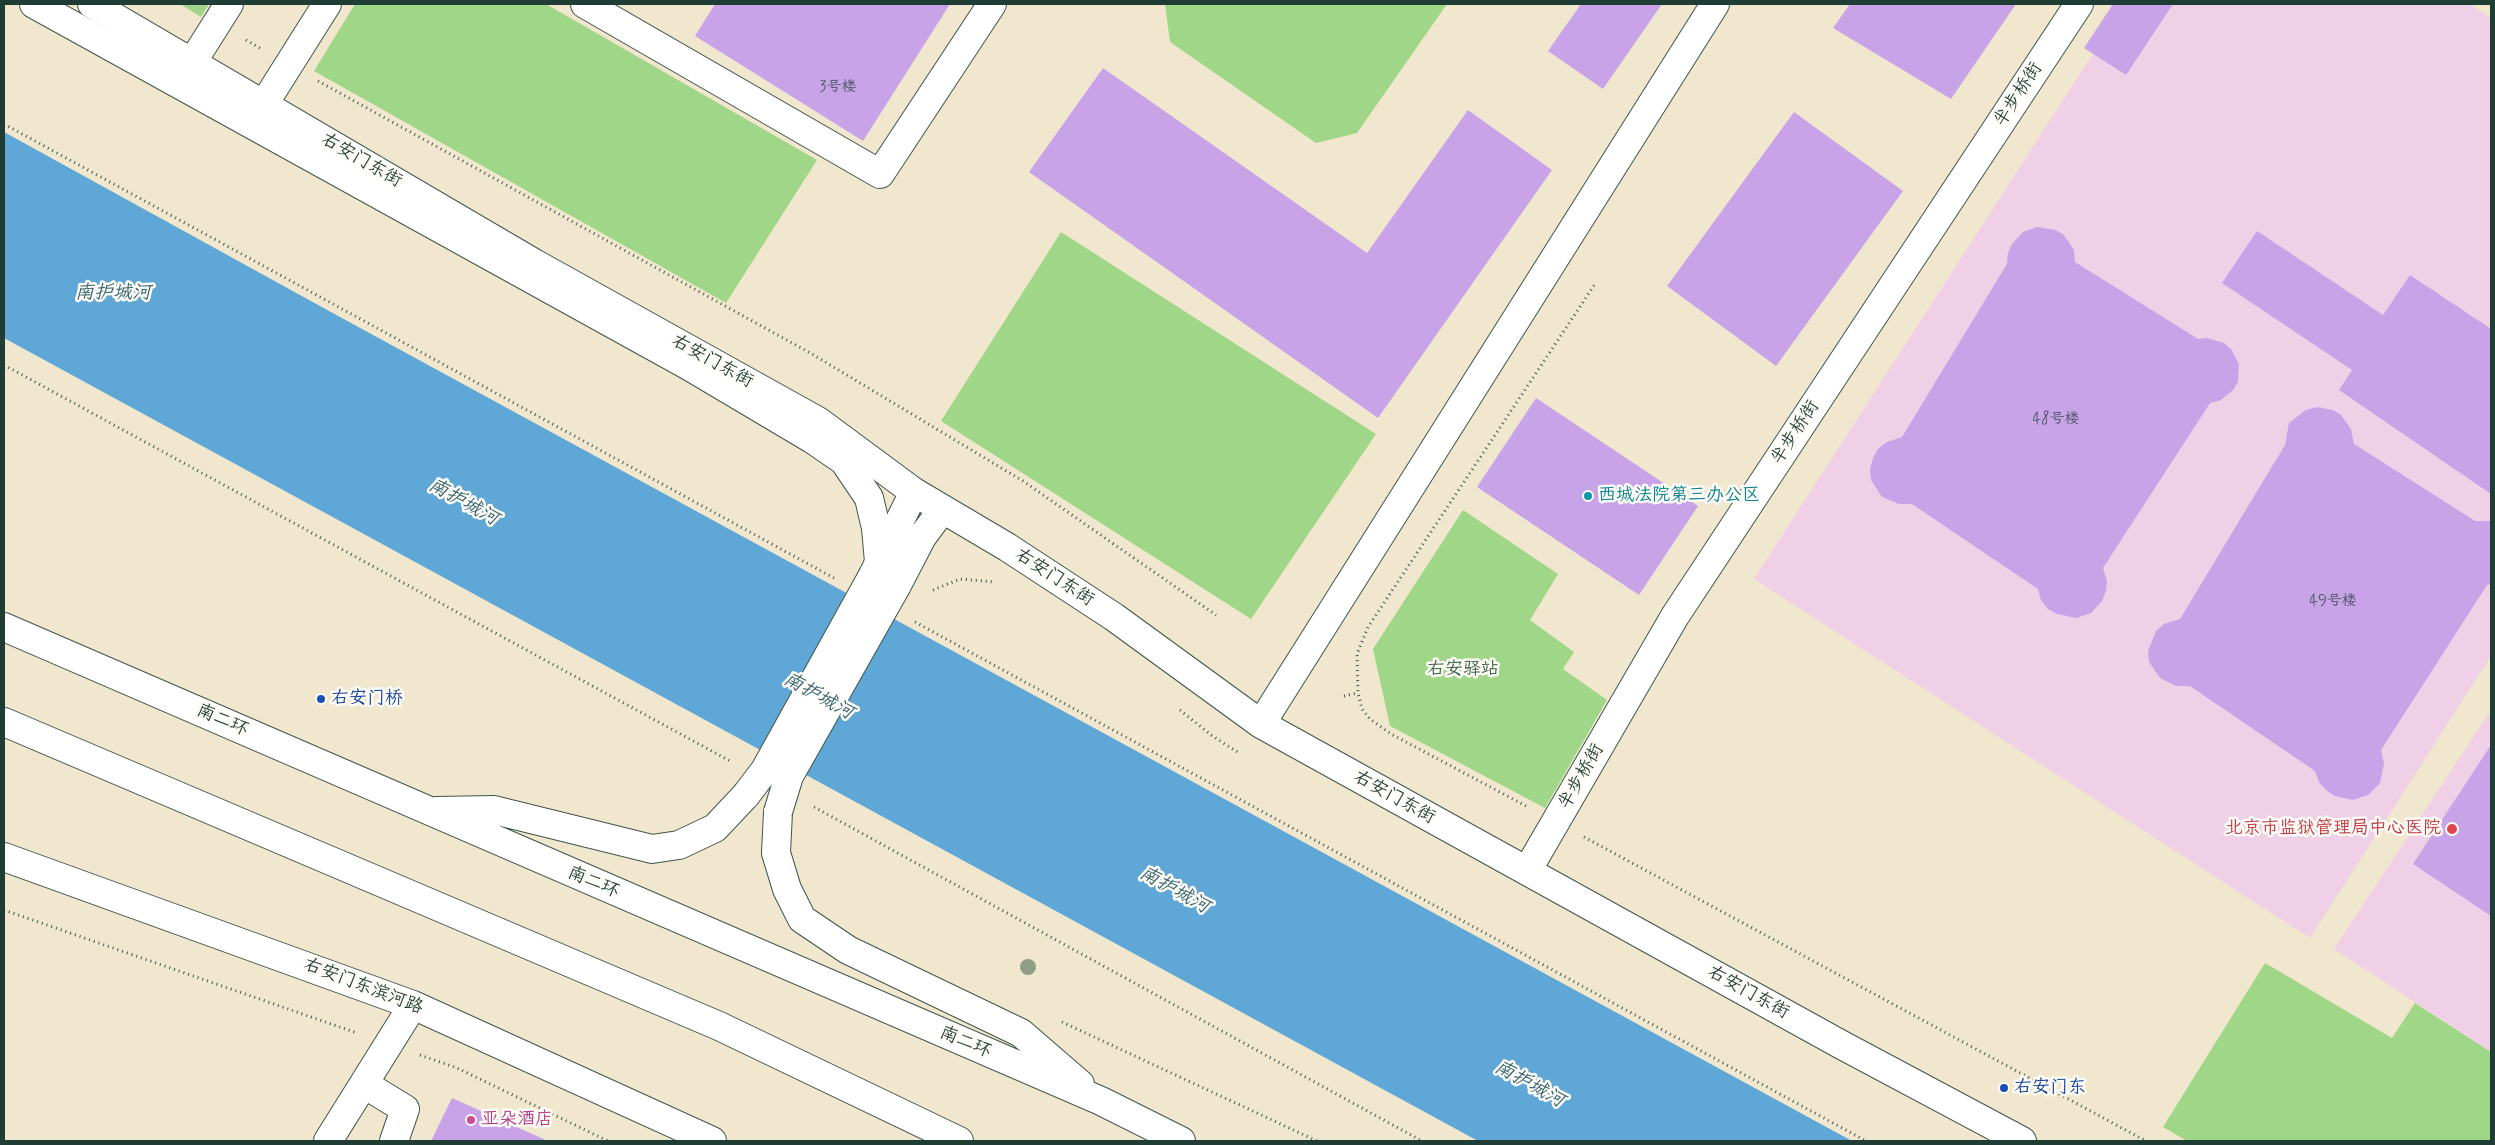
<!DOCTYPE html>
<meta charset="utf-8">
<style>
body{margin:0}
#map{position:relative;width:2495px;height:1145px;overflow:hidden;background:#f1e7ce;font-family:Mynerve,sans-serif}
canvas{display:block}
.frame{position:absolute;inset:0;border:5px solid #1f3d34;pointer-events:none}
</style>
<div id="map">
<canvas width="2495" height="1145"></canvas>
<div class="frame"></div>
</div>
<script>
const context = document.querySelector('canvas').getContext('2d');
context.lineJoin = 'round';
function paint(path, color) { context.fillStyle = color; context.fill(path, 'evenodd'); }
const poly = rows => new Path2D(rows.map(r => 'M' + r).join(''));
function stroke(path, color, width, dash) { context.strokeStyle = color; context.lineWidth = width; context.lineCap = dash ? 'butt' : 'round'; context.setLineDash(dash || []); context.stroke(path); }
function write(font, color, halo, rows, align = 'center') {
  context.font = font + ' Mynerve,"LXGW WenKai TC",sans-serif'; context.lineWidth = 5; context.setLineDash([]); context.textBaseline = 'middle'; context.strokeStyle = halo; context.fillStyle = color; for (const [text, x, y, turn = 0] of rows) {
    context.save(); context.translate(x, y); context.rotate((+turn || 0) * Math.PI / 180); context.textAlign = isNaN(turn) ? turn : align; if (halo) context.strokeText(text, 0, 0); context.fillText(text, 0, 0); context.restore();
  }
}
const built = poly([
 [2125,4,2470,4,2491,18,2491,656,2310,938,1754,579],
 [2491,710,2491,1052,2334,949]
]);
const green = poly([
 [180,4,209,4,201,17],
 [355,4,546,4,817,160,726,303,314,71],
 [1165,4,1447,4,1357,133,1316,143,1170,42],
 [1061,232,1376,434,1251,619,941,421],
 [1463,510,1558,574,1530,620,1574,652,1563,669,1607,700,1545,808,1390,726,1373,649],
 [2265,963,2392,1038,2415,1003,2491,1052,2491,1141,2187,1141,2163,1127]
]);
const water = poly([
 [4,132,329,311,1852,1141,1478,1141,4,338]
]);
const building = poly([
 [715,4,950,4,863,141,695,36],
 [1581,4,1662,4,1603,89,1548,51],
 [1850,4,2016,4,1951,99,1833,28],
 [2113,4,2173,4,2126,75,2084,48],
 [1103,68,1367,253,1468,110,1552,170,1378,418,1029,172],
 [1794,112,1903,191,1776,366,1667,286],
 [2037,227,2055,230,2063,234,2074,250,2075,262,2198,339,2207,338,2224,343,2231,349,2239,364,2238,381,2234,389,2221,400,2210,403,2103,568,2107,581,2106,591,2102,601,2091,613,2076,618,2057,614,2048,609,2041,600,2038,589,1912,504,1899,504,1882,497,1871,480,1870,469,1873,458,1878,449,1887,442,1902,437,2007,264,2008,253,2012,244,2023,232],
 [2257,231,2383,315,2410,275,2491,329,2491,494,2339,390,2352,370,2222,283],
 [1536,398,1698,506,1639,595,1477,487],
 [2317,407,2333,410,2341,415,2351,429,2354,444,2475,521,2491,521,2491,584,2487,585,2381,750,2384,763,2380,783,2368,795,2353,800,2335,796,2326,790,2319,782,2315,771,2190,686,2176,686,2160,678,2149,662,2148,651,2156,631,2164,624,2180,619,2285,445,2289,423,2306,410],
 [2491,745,2491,916,2413,864],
 [452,1098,548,1141,431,1141]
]);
const path = poly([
 [246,40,260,48],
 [318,81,812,354,1023,481,1216,615],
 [4,124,834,578],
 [4,365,730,761],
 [933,590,960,579,994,582],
 [915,622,1866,1141],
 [1344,696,1358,693],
 [1180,710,1211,735,1239,753],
 [1526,806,1391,734,1370,719,1362,709,1358,693,1357,654,1368,627,1595,284],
 [814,807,1422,1141],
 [1584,837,2146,1141],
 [4,910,357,1033],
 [1062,1022,1317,1141],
 [420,1055,457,1068,608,1141]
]);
const minor = poly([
 [92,4,534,263,818,421,914,492,1007,547,1114,617,1261,724,1840,1044,2022,1141],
 [585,4,880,174,992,4],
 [193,61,229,4],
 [264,104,327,4],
 [1261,724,1715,4],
 [4,857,413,1005,712,1141],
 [1527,871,1675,616,2079,4],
 [364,1084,405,1109,394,1141],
 [328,1141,413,1005]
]);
const major = poly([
 [34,4,689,366,812,439,844,461,869,498,876,528,879,562],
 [98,4,101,9]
]);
const highway = poly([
 [873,575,914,492],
 [897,585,922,537,942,510],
 [4,627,1101,1101,1181,1141],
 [4,722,719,1026,959,1141],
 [437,811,494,810,652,849,679,845,715,828,746,795],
 [778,812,776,853,787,889,802,919,848,950,1021,1033,1080,1084]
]);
const highwayBridge = poly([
 [746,795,765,770,873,575],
 [778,812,789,776,897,585]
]);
const trees = [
 [1028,967]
];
const markers = [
 [1588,496,5,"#0f9aa8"],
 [321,699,5,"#1a4fb4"],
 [2452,829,6,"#e0444e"],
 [2004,1088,5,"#1a4fb4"],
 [471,1120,5,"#d1479c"]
];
const numberNames = [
 ["3号楼",838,88],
 ["48号楼",2056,420],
 ["49号楼",2333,602]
];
const streetNames = [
 ["半步桥街",2019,95,-57],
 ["右安门东街",361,161,30],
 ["右安门东街",712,362,29],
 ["半步桥街",1796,433,-57],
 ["右安门东街",1054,578,33],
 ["南二环",222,721,24],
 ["半步桥街",1582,777,-60],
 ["右安门东街",1394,798,29],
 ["南二环",593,883,23],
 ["右安门东滨河路",363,987,21],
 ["右安门东街",1748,993,29],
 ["南二环",965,1043,23]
];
const cultureNames = [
 ["西城法院第三办公区",1598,496]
];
const parkNames = [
 ["右安驿站",1463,670]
];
const transitNames = [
 ["右安门桥",331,699],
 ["右安门东",2014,1088]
];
const healthNames = [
 ["北京市监狱管理局中心医院",2441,829]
];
const hotelNames = [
 ["亚朵酒店",481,1120]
];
const waterNames = [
 ["南护城河",113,294],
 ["南护城河",463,503,29],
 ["南护城河",818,697,29],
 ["南护城河",1174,891,29],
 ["南护城河",1529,1085,29]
];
paint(built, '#efd0e6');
paint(green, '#a0d687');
paint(water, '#5ea7d6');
paint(building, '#c8a3e8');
stroke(minor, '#3e564b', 30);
stroke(major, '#3e564b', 30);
stroke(highway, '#3e564b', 30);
stroke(path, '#3e564b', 3, [1, 4]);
stroke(minor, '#fff', 28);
stroke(major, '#fff', 28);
stroke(highway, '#fff', 28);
stroke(highwayBridge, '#3e564b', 30, []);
stroke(highwayBridge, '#fff', 28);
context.fillStyle = '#8f9e85';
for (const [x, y] of trees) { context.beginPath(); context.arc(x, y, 8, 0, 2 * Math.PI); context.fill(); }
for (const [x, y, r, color] of markers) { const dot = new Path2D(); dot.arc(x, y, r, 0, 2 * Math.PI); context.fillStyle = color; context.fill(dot); stroke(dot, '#fdfcf7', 2); }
write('15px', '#495661', null, numberNames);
write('18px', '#1f3d34', '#fdfcf7', streetNames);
write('18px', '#0d838f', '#fdfcf7', cultureNames, 'left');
write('18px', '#3f6349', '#fdfcf7', parkNames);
write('18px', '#164399', '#fdfcf7', transitNames, 'left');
write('18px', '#be3a42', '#fdfcf7', healthNames, 'right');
write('18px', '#b23c85', '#fdfcf7', hotelNames, 'left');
write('italic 19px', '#35626d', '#fdfcf7', waterNames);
</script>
